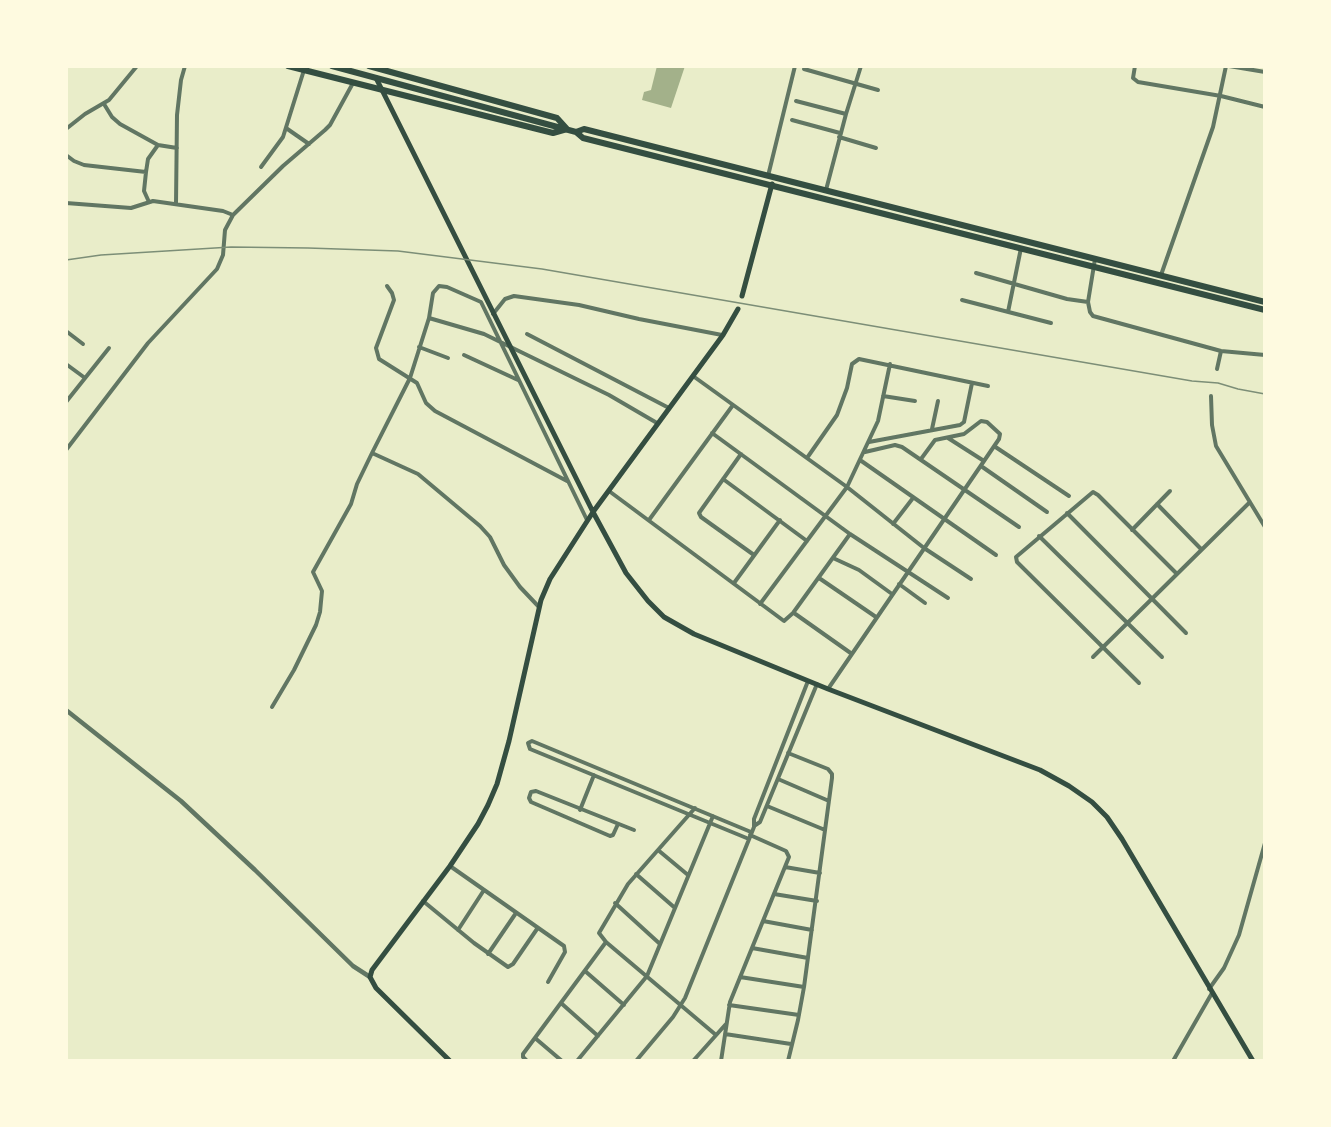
<!DOCTYPE html>
<style>
body{margin:0}
#map{position:relative;width:1331px;height:1127px;overflow:hidden;background:#e9edc9;font-family:Mulish,sans-serif}
canvas{display:block}
.frame{position:absolute;inset:0;border:68px solid #fefae0;pointer-events:none}
</style>
<div id="map">
<canvas width="1331" height="1127"></canvas>
<div class="frame"></div>
</div>
<script>
const context = document.querySelector('canvas').getContext('2d');
context.lineJoin = 'round';
function paint(path, color) { context.fillStyle = color; context.fill(path, 'evenodd'); }
const poly = rows => new Path2D(rows.map(r => 'M' + r).join(''));
function stroke(path, color, width, dash) { context.strokeStyle = color; context.lineWidth = width; context.lineCap = dash ? 'butt' : 'round'; context.setLineDash(dash || []); context.stroke(path); }
const water = poly([
 [657,66,685,66,671,108,642,100,644,92,651,90]
]);
const minor = poly([
 [1135,66,1133,78,1138,82,1221,96,1265,107],
 [1229,66,1265,72],
 [804,69,878,90],
 [796,101,846,114],
 [104,104,112,117,120,124,158,145,177,148],
 [792,120,840,133],
 [286,128,309,144],
 [66,129,85,114,109,100,137,66],
 [839,137,876,148],
 [66,155,74,161,84,165,146,172],
 [261,167,283,137,304,70],
 [768,176,795,66],
 [826,190,846,114,861,66],
 [149,202,144,191,146,172,148,159,158,145],
 [66,203,131,208,153,201,223,211,233,215],
 [176,204,177,115,181,80,185,66],
 [1095,259,1088,302,1090,312,1093,316,1221,351,1265,355],
 [976,273,1067,299,1088,302],
 [1161,275,1213,127,1226,66],
 [387,286,392,293,394,300,376,348,379,359,417,383,426,403,435,411,567,481],
 [962,300,1051,323],
 [1008,312,1021,248],
 [493,314,505,299,514,296,579,305,639,319,722,335],
 [429,318,484,334,609,395,657,423],
 [66,331,83,344],
 [527,334,669,408],
 [419,347,448,358],
 [464,355,518,380],
 [66,364,85,378],
 [1217,369,1221,351],
 [693,376,847,487,924,548,971,579],
 [883,396,915,401],
 [1211,396,1212,425,1216,446,1265,527],
 [66,402,109,348],
 [932,429,938,401],
 [712,433,850,534,948,598],
 [948,438,984,461],
 [869,442,960,425,964,422,972,383],
 [994,446,1069,496],
 [66,450,148,343,217,269,223,255,225,230,233,215,283,166,325,130,330,125,353,83],
 [865,452,895,445,902,447,1019,527],
 [372,453,418,474,480,526,490,537,504,565,520,587,539,607],
 [741,454,699,513,701,517,754,555],
 [807,458,837,415,847,388,852,364,859,359,988,386],
 [860,460,996,555],
 [981,466,1047,512],
 [723,479,807,541],
 [609,491,784,621,793,613,850,534],
 [1157,504,1201,549],
 [1067,513,1186,633],
 [649,520,733,405],
 [893,524,913,498],
 [1132,530,1170,491],
 [1039,536,1162,657],
 [833,558,859,570,892,594],
 [819,578,876,617],
 [734,583,780,520],
 [899,584,925,603],
 [760,604,847,487,878,421,890,364],
 [794,613,852,654],
 [1093,657,1250,502],
 [1139,683,1017,562,1016,557,1093,492,1098,495,1177,574],
 [828,689,984,461,999,439,1000,434,987,422,981,421,964,434,935,440,921,459],
 [272,707,294,670,316,625,320,612,322,591,313,572,351,504,357,484,372,453,410,378,429,318,433,293,439,286,447,287,481,302,587,520],
 [778,779,829,801],
 [767,806,825,830],
 [695,808,628,884,599,933,606,942,716,1035],
 [580,810,594,775],
 [618,824,613,835,610,836,531,802,529,798,531,792,536,791,634,830],
 [754,826,760,822,817,684],
 [749,839,530,749,528,743,532,741,751,832],
 [658,850,688,875],
 [450,866,564,946,565,952,548,982],
 [785,867,820,873],
 [636,874,675,908],
 [774,894,817,901],
 [423,901,474,943,508,967,513,964,537,929],
 [615,903,660,944],
 [763,921,812,930],
 [458,930,484,890],
 [752,948,808,958],
 [488,954,516,913],
 [585,971,624,1005],
 [740,977,804,987],
 [1209,989,1224,968,1239,935,1265,843],
 [561,1003,598,1036],
 [729,1005,799,1015],
 [725,1034,791,1044],
 [535,1038,562,1061],
 [527,1061,523,1057,523,1054,606,942],
 [577,1061,647,976,713,816],
 [636,1061,673,1017,685,998,754,827,754,819,808,681],
 [693,1061,726,1024],
 [721,1061,730,1002,789,857,786,851,750,835],
 [788,1061,798,1020,804,987,832,778,832,774,828,769,788,753],
 [1173,1061,1212,993]
]);
const tertiary = poly([
 [66,710,181,801,255,870,353,966,370,977]
]);
const secondary = poly([
 [376,78,593,512,626,573,648,601,664,617,694,634,828,689,1040,770,1069,786,1092,802,1107,817,1122,839,1253,1061],
 [742,296,772,184],
 [450,1061,376,988,370,977,372,970,450,866,478,824,488,805,497,784,509,741,541,600,550,579,593,512,723,335,738,309]
]);
const trunk = poly([
 [288,66,553,133,567,129,557,118,369,66],
 [332,66,576,132,583,138,1265,310],
 [576,132,584,129,1265,302]
]);
const rail = poly([
 [66,260,101,255,231,247,308,248,398,251,542,269,1192,381,1218,383,1238,389,1265,394]
]);
paint(water, '#a3b18a');
stroke(minor, '#617663', 4);
stroke(tertiary, '#617663', 4.5);
stroke(secondary, '#344e41', 5);
stroke(trunk, '#344e41', 6);
stroke(rail, '#7c8e77', 1.5);
</script>
